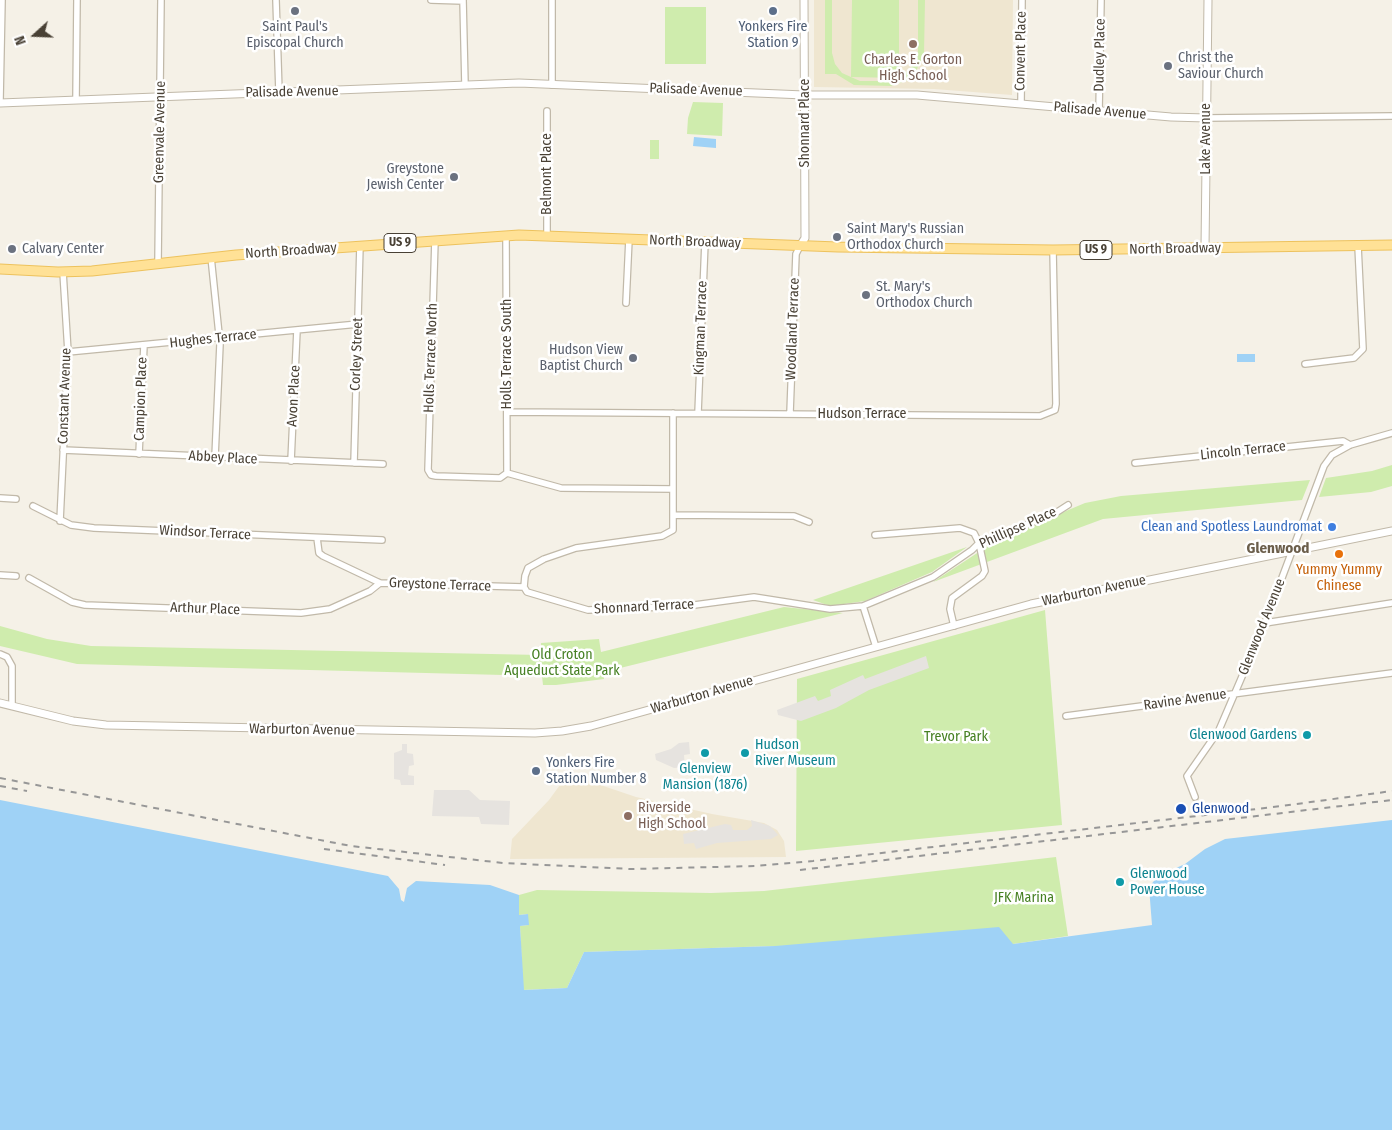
<!DOCTYPE html>
<style>
body{margin:0}
#map{position:relative;width:1392px;height:1130px;overflow:hidden;background:#f5f1e7;font-family:"Fira Sans Condensed",sans-serif}
canvas{display:block}
.north{position:absolute;left:10px;top:10px;width:50px;height:50px;-webkit-text-stroke:4px #fff;paint-order:stroke;rotate:250deg;font-size:14px;font-weight:700;line-height:20px;text-align:center;color:#494135}
.north::after{content:'';display:block;margin:auto;width:18px;height:22px;background:#494135;clip-path:polygon(50% 0,100% 100%,50% 72%,0 100%)}
</style>
<div id="map">
<canvas width="1392" height="1130"></canvas>
<div class="north">N</div>
</div>
<script>
const context = document.querySelector('canvas').getContext('2d');
context.lineJoin = 'round';
function paint(path, color) { context.fillStyle = color; context.fill(path, 'evenodd'); }
const poly = rows => new Path2D(rows.map(r => 'M' + r).join(''));
function stroke(path, color, width, dash) { context.strokeStyle = color; context.lineWidth = width; context.lineCap = dash ? 'butt' : 'round'; context.setLineDash(dash || []); context.stroke(path); }
function write(font, color, halo, rows, align = 'center') {
  context.font = font + ' "Fira Sans Condensed",sans-serif'; context.lineWidth = 5; context.setLineDash([]); context.textBaseline = 'middle'; context.strokeStyle = halo; context.fillStyle = color; for (const [text, x, y, turn = 0] of rows) {
    context.save(); context.translate(x, y); context.rotate((+turn || 0) * Math.PI / 180); context.textAlign = isNaN(turn) ? turn : align; if (halo) context.strokeText(text, 0, 0); context.fillText(text, 0, 0); context.restore();
  }
}
const education = poly([
 [814,0,1013,0,1012,95,934,89,814,87],
 [568,774,636,797,712,814,764,823,777,830,784,841,786,857,510,859,512,839,549,800]
]);
const green = poly([
 [825,0,832,0,832,53,835,64,842,73,860,81,889,81,900,78,915,63,918,51,918,0,925,0,924,54,916,71,908,80,891,86,854,85,836,74,825,74],
 [852,0,899,0,899,78,851,77],
 [665,7,706,7,706,64,665,64],
 [693,102,723,103,722,136,687,134,688,118],
 [650,140,659,140,659,159,650,159],
 [1392,465,1392,486,1371,492,1319,497,1326,478,1372,471],
 [1310,480,1302,500,1103,519,933,582,997,540,1085,503,1121,496],
 [967,547,932,572,865,601,830,606,813,600],
 [784,607,843,613,604,672,604,679,556,685,543,685,542,676,77,664,0,646,0,626,47,639,91,646,541,655,541,643,599,639,601,652],
 [1045,610,1062,825,796,851,797,679],
 [1056,857,1068,936,1013,944,775,946,584,952,567,988,523,990,520,926,528,925,528,914,519,915,519,895,537,890,711,893,764,891]
]);
const parking = poly([
 [926,656,929,668,869,690,836,708,801,721,778,715,777,710,815,696,818,701,831,696,830,690,863,675,865,679],
 [689,742,690,754,684,755,685,767,674,768,656,760,655,754,671,749,679,743],
 [402,744,407,744,407,753,413,754,414,765,409,766,408,775,414,776,414,785,401,785,400,780,394,779,394,753,402,750],
 [434,790,469,790,480,800,510,801,509,825,481,824,479,817,432,816],
 [751,820,770,826,778,835,771,839,717,843,696,849,694,843,684,844,683,834,725,824,731,825,733,830,747,830,752,826]
]);
const water = poly([
 [694,137,716,139,716,148,693,146],
 [1237,354,1255,354,1255,362,1237,362],
 [0,800,388,876,399,889,401,900,404,902,407,888,416,881,490,885,519,895,519,915,528,914,529,925,520,926,524,990,567,988,584,952,775,946,999,927,1013,944,1152,925,1149,887,1158,876,1185,864,1205,849,1225,839,1392,820,1392,1130,0,1130]
]);
const minor = poly([
 [276,0,279,92],
 [431,0,463,1],
 [463,0,465,85],
 [552,85,552,0],
 [0,100,2,0],
 [76,100,77,0],
 [1021,103,1022,0],
 [1099,111,1101,0],
 [1206,118,1392,116],
 [506,235,507,473],
 [547,236,547,111],
 [435,240,428,470,431,475,436,476,500,478,507,473],
 [211,257,220,344,215,457],
 [158,263,161,0],
 [626,303,629,239],
 [68,352,358,324],
 [1305,364,1354,358,1363,349,1358,246],
 [507,412,1040,416,1055,410,1056,404,1053,250],
 [673,413,673,530,662,536,576,548,544,559,528,568,525,576,524,587,527,592,588,610,687,606,754,597,830,609,863,606,933,577,972,550,979,543,1054,514,1068,505],
 [698,413,705,242],
 [790,413,796,254,800,246],
 [63,450,383,464],
 [139,454,144,345],
 [291,461,297,330],
 [354,463,360,245],
 [1135,463,1343,441,1350,445],
 [507,473,561,488,673,489],
 [0,498,16,499],
 [33,506,71,525,94,528,382,540],
 [673,515,794,516,809,522],
 [60,521,68,352,63,272],
 [875,535,960,528,974,533,979,543,985,571,982,576,952,598,950,609,954,626],
 [317,538,319,553,323,556,380,583,524,587],
 [0,575,16,576],
 [29,578,72,602,85,605,301,613,330,609,370,591,380,583],
 [863,606,876,647],
 [1265,623,1392,603],
 [0,654,7,657,12,666,12,706],
 [1066,716,1392,673],
 [1195,797,1187,776,1219,730,1265,623,1324,466,1332,455,1350,445,1392,433]
]);
const tertiary = poly([
 [0,103,519,83,804,95,917,95,1171,117,1206,118],
 [800,246,805,238,804,0],
 [1205,248,1208,0],
 [0,703,73,721,106,725,535,733,562,731,591,726,1031,604,1392,531]
]);
const primary = poly([
 [0,269,58,272,92,271,236,255,519,235,838,247,1053,250,1392,245]
]);
const rail = poly([
 [0,778,351,846,503,863,631,869,755,866,813,861,1282,806,1392,791],
 [0,786,27,791],
 [324,849,445,865],
 [800,870,1392,800]
]);
const markers = [
 [295,11,5,"#6b7280"],
 [773,11,5,"#5c6f8a"],
 [913,44,5,"#8d6e63"],
 [1168,66,5,"#6b7280"],
 [454,177,5,"#6b7280"],
 [837,237,5,"#6b7280"],
 [12,249,5,"#6b7280"],
 [866,295,5,"#6b7280"],
 [633,358,5,"#6b7280"],
 [1332,527,5,"#3f7fe0"],
 [1339,554,5,"#e8710a"],
 [1307,735,5,"#0f9aa8"],
 [705,753,5,"#0f9aa8"],
 [745,753,5,"#0f9aa8"],
 [536,771,5,"#5c6f8a"],
 [1181,809,6,"#1a4fb4"],
 [628,816,5,"#8d6e63"],
 [1120,882,5,"#0f9aa8"]
];
const shields = [
 [400,243,32],
 [1096,250,32]
];
const shieldNames = [
 ["US 9",400,243],
 ["US 9",1096,250]
];
const worshipNames = [
 ["Saint Paul's",295,27,"center"],
 ["Episcopal Church",295,43,"center"],
 ["Christ the",1178,58],
 ["Saviour Church",1178,74],
 ["Greystone",444,169,"right"],
 ["Jewish Center",444,185,"right"],
 ["Saint Mary's Russian",847,229],
 ["Orthodox Church",847,245],
 ["Calvary Center",22,249],
 ["St. Mary's",876,287],
 ["Orthodox Church",876,303],
 ["Hudson View",623,350,"right"],
 ["Baptist Church",623,366,"right"]
];
const serviceNames = [
 ["Yonkers Fire",773,27],
 ["Station 9",773,43],
 ["Yonkers Fire",546,763,"left"],
 ["Station Number 8",546,779,"left"]
];
const streetNames = [
 ["Convent Place",1021,51,-89],
 ["Dudley Place",1100,55,-89],
 ["Palisade Avenue",696,90,2],
 ["Palisade Avenue",292,92,-1],
 ["Palisade Avenue",1100,111,5],
 ["Shonnard Place",805,123,-90],
 ["Greenvale Avenue",160,132,-89],
 ["Lake Avenue",1206,139,-90],
 ["Belmont Place",547,174,-90],
 ["North Broadway",695,242,2],
 ["North Broadway",1175,249,-1],
 ["North Broadway",291,251,-4],
 ["Kingman Terrace",701,328,-88],
 ["Woodland Terrace",793,329,-88],
 ["Hughes Terrace",213,339,-6],
 ["Corley Street",357,354,-88],
 ["Holls Terrace South",507,354,-90],
 ["Holls Terrace North",431,358,-88],
 ["Constant Avenue",65,396,-88],
 ["Avon Place",294,396,-87],
 ["Campion Place",141,399,-88],
 ["Hudson Terrace",862,414],
 ["Lincoln Terrace",1243,451,-6],
 ["Abbey Place",223,458,3],
 ["Phillipse Place",1018,528,-24],
 ["Windsor Terrace",205,533,3],
 ["Greystone Terrace",440,585,2],
 ["Warburton Avenue",1094,591,-12],
 ["Shonnard Terrace",644,607,-3],
 ["Arthur Place",205,609,2],
 ["Glenwood Avenue",1262,627,-68],
 ["Warburton Avenue",702,695,-16],
 ["Ravine Avenue",1185,700,-8],
 ["Warburton Avenue",302,730,1]
];
const educationNames = [
 ["Charles E. Gorton",913,60],
 ["High School",913,76],
 ["Riverside",638,808,"left"],
 ["High School",638,824,"left"]
];
const shopNames = [
 ["Clean and Spotless Laundromat",1322,527]
];
const foodNames = [
 ["Yummy Yummy",1339,570],
 ["Chinese",1339,586]
];
const parkNames = [
 ["Old Croton",562,655],
 ["Aqueduct State Park",562,671],
 ["Trevor Park",956,737],
 ["JFK Marina",1024,898]
];
const cultureNames = [
 ["Glenwood Gardens",1297,735,"right"],
 ["Hudson",755,745],
 ["River Museum",755,761],
 ["Glenview",705,769,"center"],
 ["Mansion (1876)",705,785,"center"],
 ["Glenwood",1130,874],
 ["Power House",1130,890]
];
const transitNames = [
 ["Glenwood",1192,809]
];
const neighbourhoodNames = [
 ["Glenwood",1278,549]
];
paint(education, '#efe6d0');
paint(green, '#cfecad');
paint(parking, '#e6e3df');
paint(water, '#9fd2f6');
stroke(minor, '#c1b9a9', 8);
stroke(tertiary, '#c1b9a9', 9);
stroke(primary, '#edc25d', 11);
stroke(minor, '#fff', 5.5);
stroke(tertiary, '#fff', 7);
stroke(primary, '#ffe196', 9);
stroke(rail, '#979797', 2, [6, 6]);
for (const [x, y, r, color] of markers) { const dot = new Path2D(); dot.arc(x, y, r, 0, 2 * Math.PI); context.fillStyle = color; context.fill(dot); stroke(dot, '#fff', 2); }
for (const [x, y, w] of shields) { const box = new Path2D(); box.roundRect(x - w / 2, y - 9.5, w, 19, 4); context.fillStyle = '#fff'; context.fill(box); stroke(box, '#494135', 1); }
write('bold 12px', '#494135', null, shieldNames);
write('14px', '#5b616d', '#fff', worshipNames, 'left');
write('14px', '#4e5e75', '#fff', serviceNames);
write('14px', '#494135', '#fff', streetNames);
write('14px', '#785e54', '#fff', educationNames);
write('14px', '#366cbe', '#fff', shopNames, 'right');
write('14px', '#c56008', '#fff', foodNames);
write('14px', '#468023', '#fff', parkNames);
write('14px', '#0d838f', '#fff', cultureNames, 'left');
write('14px', '#164399', '#fff', transitNames, 'left');
write('bold 15px', '#6c5f4c', '#fff', neighbourhoodNames);
</script>
